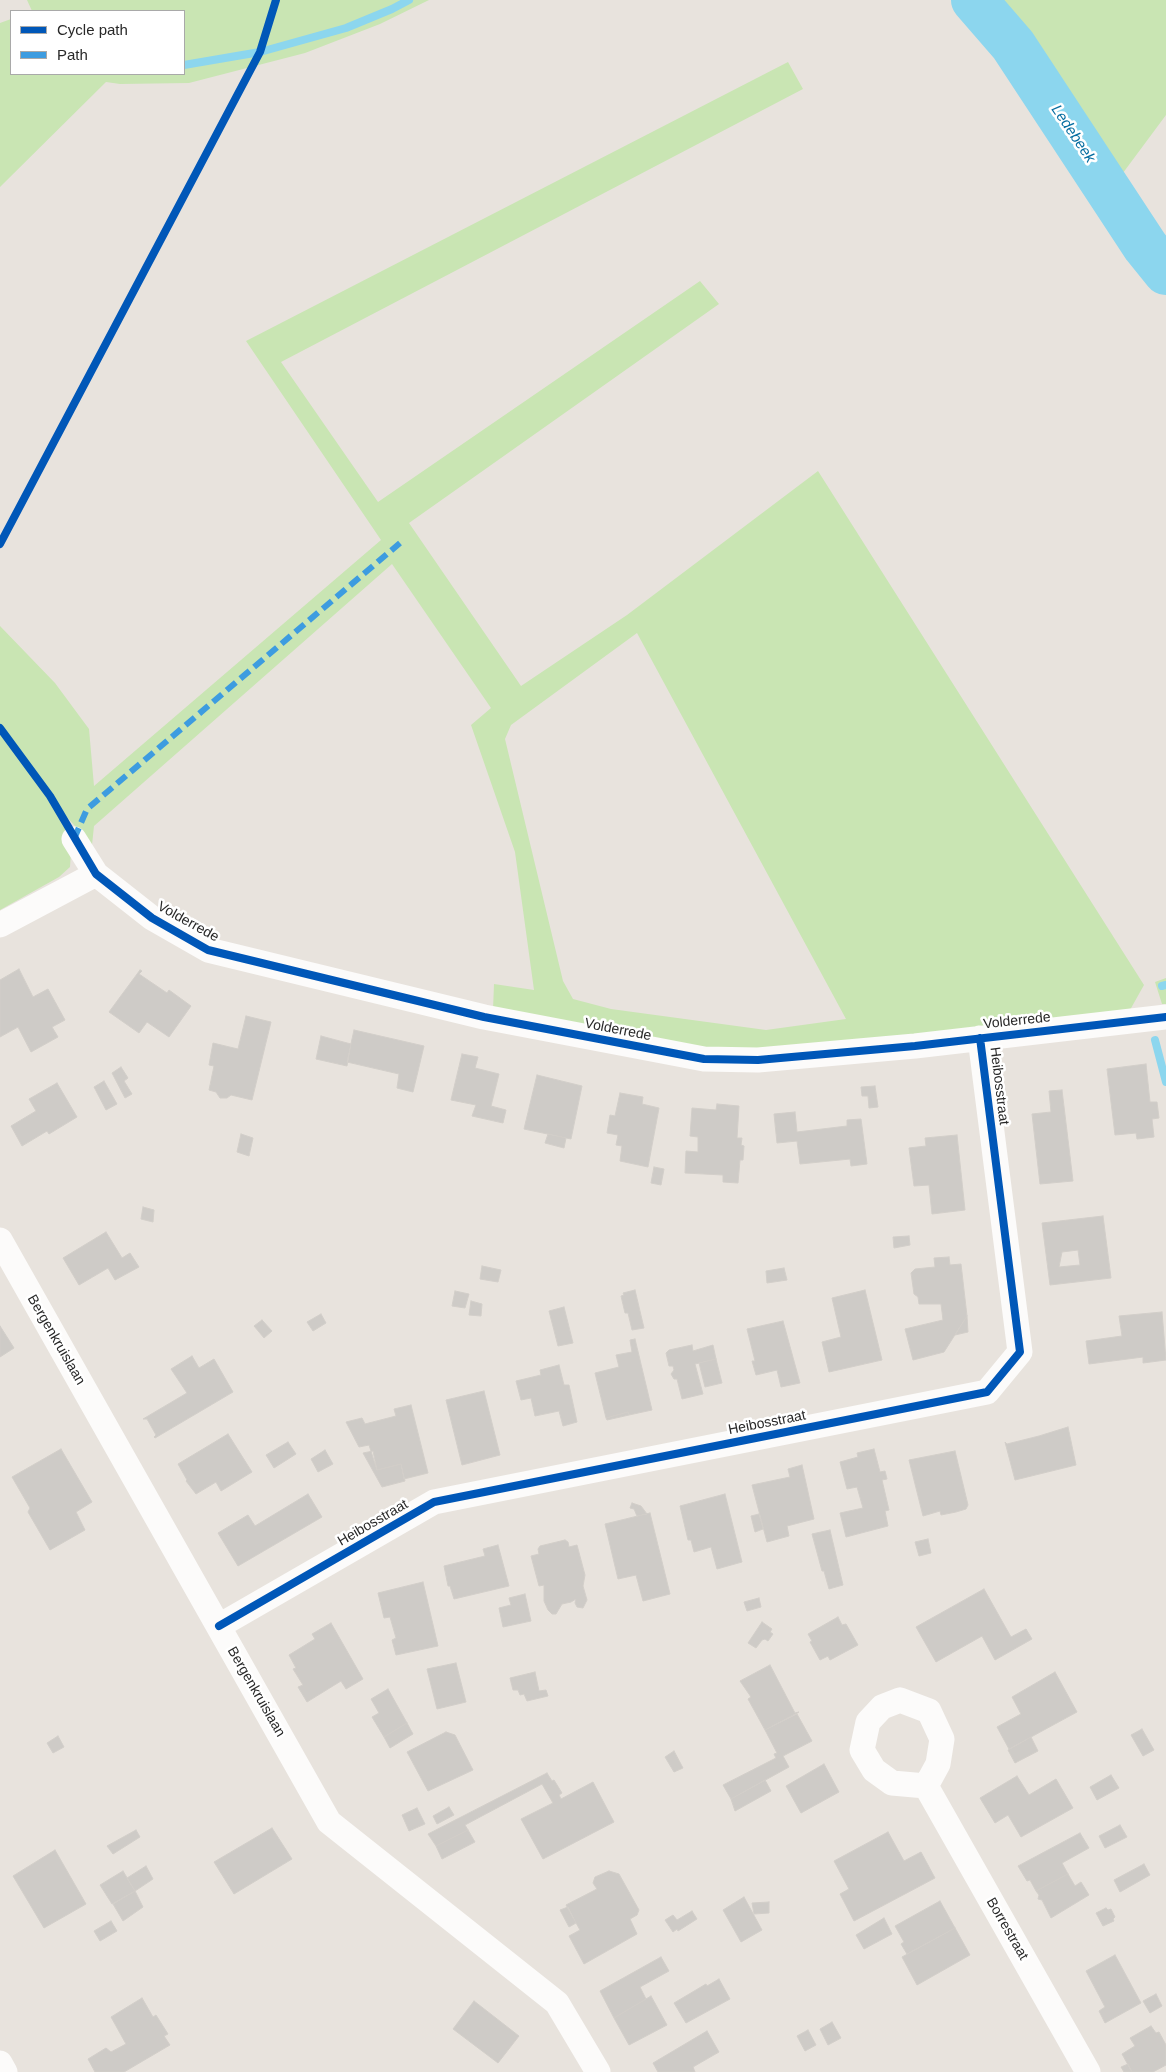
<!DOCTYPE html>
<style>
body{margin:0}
#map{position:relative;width:1166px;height:2072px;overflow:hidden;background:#e8e3dd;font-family:Arial,sans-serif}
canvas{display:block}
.legend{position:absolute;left:10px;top:10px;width:175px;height:65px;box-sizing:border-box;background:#fff;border:1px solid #a9a9a9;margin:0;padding:6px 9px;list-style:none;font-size:15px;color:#282828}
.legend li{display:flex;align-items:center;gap:10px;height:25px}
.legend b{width:25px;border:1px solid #a9a9a9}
</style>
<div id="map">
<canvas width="1166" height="2072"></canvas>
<ul class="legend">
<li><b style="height:6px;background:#0057b8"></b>Cycle path</li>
<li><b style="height:6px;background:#3d9ce0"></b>Path</li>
</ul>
</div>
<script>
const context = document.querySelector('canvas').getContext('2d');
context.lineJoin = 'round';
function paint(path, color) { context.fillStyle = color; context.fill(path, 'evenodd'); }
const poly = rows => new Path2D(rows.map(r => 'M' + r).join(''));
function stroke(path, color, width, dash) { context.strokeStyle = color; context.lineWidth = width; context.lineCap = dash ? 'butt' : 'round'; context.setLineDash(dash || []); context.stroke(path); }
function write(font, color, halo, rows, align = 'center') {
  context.font = font + ' Arial,sans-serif'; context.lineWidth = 5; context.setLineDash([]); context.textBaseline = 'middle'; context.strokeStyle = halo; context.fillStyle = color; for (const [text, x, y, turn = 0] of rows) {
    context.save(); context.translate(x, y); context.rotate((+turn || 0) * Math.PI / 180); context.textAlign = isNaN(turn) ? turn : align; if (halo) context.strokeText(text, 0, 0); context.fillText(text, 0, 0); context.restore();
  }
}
const green = poly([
 [27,0,429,0,380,24,305,53,189,83,120,84,106,82,0,187,0,23,11,19,11,74,184,74,184,11,32,11],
 [986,0,1166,0,1166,115,1117,181,1021,37],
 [788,62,803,89,281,362,378,502,700,281,719,304,409,523,521,686,627,615,818,471,1144,985,1130,1010,760,1054,709,1050,493,1010,494,984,534,990,515,852,471,725,491,708,392,564,94,826,92,845,65,815,71,852,70,867,59,877,0,910,0,626,55,683,89,729,94,786,381,540,246,341],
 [637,633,846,1019,766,1030,611,1009,573,999,563,981,505,739,511,725],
 [1166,978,1166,1004,1162,1004,1155,982]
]);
const stream = poly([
 [184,65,260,52,346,28,392,9,409,0],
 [1162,986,1166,985],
 [1155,1040,1166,1082]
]);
const river = poly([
 [974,0,1013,45,1145,246,1166,272]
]);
const building = poly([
 [19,969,33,997,48,989,65,1020,52,1027,58,1037,31,1052,18,1027,0,1037,0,980,19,969],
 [140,970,142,971,139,974,167,993,169,990,191,1006,169,1037,147,1022,139,1033,109,1012,140,970],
 [246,1016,271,1022,252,1100,231,1095,227,1098,220,1098,216,1092,209,1090,214,1066,209,1065,213,1043,238,1049,246,1016],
 [354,1030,424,1046,413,1092,397,1088,399,1074,347,1062,354,1030],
 [321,1036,351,1044,347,1066,316,1059,321,1036],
 [462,1054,478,1057,475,1068,499,1074,491,1106,506,1110,503,1123,472,1116,476,1105,451,1100,462,1054],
 [1146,1064,1150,1102,1157,1102,1159,1118,1152,1119,1154,1137,1137,1139,1136,1133,1115,1135,1107,1069,1146,1064],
 [121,1067,128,1078,124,1081,132,1094,125,1098,112,1073,121,1067],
 [537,1075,582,1086,571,1139,524,1129,537,1075],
 [104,1081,117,1104,106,1110,94,1087,104,1081],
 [57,1083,77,1117,49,1134,47,1131,22,1146,11,1126,36,1111,29,1099,57,1083],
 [875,1086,878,1107,869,1108,868,1096,862,1096,861,1087,875,1086],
 [1062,1090,1073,1181,1040,1184,1032,1114,1051,1112,1049,1091,1062,1090],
 [620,1093,643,1097,642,1104,659,1108,648,1167,620,1161,622,1146,616,1145,618,1135,607,1133,610,1115,615,1116,620,1093],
 [717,1104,739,1106,737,1138,742,1138,741,1145,744,1146,743,1160,740,1160,738,1183,723,1182,723,1175,685,1173,686,1151,698,1152,698,1137,690,1136,692,1108,716,1110,717,1104],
 [795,1112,797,1132,847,1126,847,1120,861,1119,867,1164,851,1166,850,1159,800,1164,797,1141,777,1143,774,1114,795,1112],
 [241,1134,253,1138,249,1156,237,1152,241,1134],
 [548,1134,566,1138,564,1148,545,1143,548,1134],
 [957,1135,965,1210,932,1214,929,1185,914,1186,909,1148,926,1146,925,1138,957,1135],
 [654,1167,664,1169,661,1185,651,1183,654,1167],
 [143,1207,154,1210,153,1222,141,1219,143,1207],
 [1103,1216,1111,1278,1050,1285,1042,1223,1103,1216],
 [1078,1250,1080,1265,1059,1267,1062,1252,1078,1250],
 [106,1232,122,1258,130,1253,139,1267,115,1280,108,1268,79,1285,63,1258,106,1232],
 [909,1236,910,1245,894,1248,893,1237,909,1236],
 [949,1257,950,1265,961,1264,967,1316,944,1352,913,1360,905,1329,943,1320,941,1304,919,1304,918,1297,914,1294,911,1273,915,1269,935,1267,934,1258,949,1257],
 [482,1266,501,1270,498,1282,480,1279,482,1266],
 [784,1268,787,1280,767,1283,766,1271,784,1268],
 [635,1290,644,1328,632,1330,628,1313,625,1313,621,1296,624,1295,623,1293,635,1290],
 [865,1290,882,1360,829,1372,822,1342,841,1337,832,1298,865,1290],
 [455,1291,469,1294,465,1308,452,1306,455,1291],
 [471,1301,482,1304,481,1316,469,1315,471,1301],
 [564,1307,573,1343,558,1346,549,1311,564,1307],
 [1162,1312,1166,1360,1143,1363,1143,1357,1089,1364,1086,1341,1122,1336,1119,1316,1162,1312],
 [321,1314,326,1323,313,1331,307,1322,321,1314],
 [967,1316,968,1332,955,1335,967,1316],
 [262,1320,272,1331,264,1338,254,1326,262,1320],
 [783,1321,800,1383,781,1387,777,1370,756,1375,752,1361,755,1361,747,1329,783,1321],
 [0,1326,14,1348,0,1357,0,1326],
 [635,1339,652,1410,629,1415,628,1412,606,1418,595,1373,619,1367,616,1355,632,1352,630,1340,635,1339],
 [692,1345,693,1351,713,1345,716,1359,695,1364,703,1394,682,1399,677,1379,674,1379,671,1374,674,1370,673,1366,669,1366,666,1353,669,1350,692,1345],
 [192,1356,199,1368,214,1359,233,1392,155,1438,154,1437,156,1435,147,1419,143,1419,187,1393,171,1369,192,1356],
 [716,1359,722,1383,705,1387,699,1363,716,1359],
 [559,1365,564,1385,569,1385,577,1422,563,1426,559,1411,535,1416,531,1398,521,1400,516,1381,541,1375,540,1370,559,1365],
 [484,1391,500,1455,462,1465,446,1400,484,1391],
 [411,1405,428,1473,404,1479,401,1464,377,1470,369,1445,359,1447,346,1422,362,1418,365,1424,396,1416,394,1409,411,1405],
 [628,1412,629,1415,607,1420,606,1418,628,1412],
 [1068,1427,1076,1465,1015,1480,1005,1442,1007,1444,1039,1436,1068,1427],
 [228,1434,252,1472,221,1491,216,1482,196,1494,186,1481,187,1480,178,1464,228,1434],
 [288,1442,296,1454,274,1468,266,1455,288,1442],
 [61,1449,92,1502,76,1512,85,1530,50,1550,28,1512,30,1508,12,1477,61,1449],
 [874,1449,880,1472,885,1471,887,1479,882,1480,889,1510,885,1511,888,1526,846,1537,840,1513,863,1508,857,1487,847,1489,840,1462,858,1457,857,1453,874,1449],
 [325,1450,333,1464,318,1472,311,1459,325,1450],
 [373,1451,377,1470,401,1464,405,1481,382,1487,363,1453,373,1451],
 [955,1451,968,1505,966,1509,956,1512,941,1515,940,1511,923,1516,909,1460,955,1451],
 [802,1465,814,1519,787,1526,789,1536,767,1542,752,1485,790,1477,788,1469,802,1465],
 [308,1494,322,1517,238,1566,218,1533,248,1515,255,1526,308,1494],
 [725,1494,742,1562,717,1569,711,1547,694,1552,691,1540,688,1540,680,1506,725,1494],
 [632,1503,641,1506,647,1514,637,1516,634,1509,630,1508,632,1503],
 [650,1513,670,1594,643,1601,636,1575,618,1579,605,1524,650,1513],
 [759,1514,763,1529,755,1532,751,1516,759,1514],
 [830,1530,843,1585,829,1589,824,1571,822,1571,812,1534,830,1530],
 [928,1539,931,1553,919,1556,915,1542,928,1539],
 [565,1540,568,1542,569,1547,577,1545,585,1575,583,1586,587,1600,583,1608,577,1607,575,1603,576,1599,571,1602,562,1604,556,1614,552,1614,548,1610,544,1601,544,1585,539,1586,531,1556,539,1554,538,1549,540,1546,565,1540],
 [498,1545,509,1586,454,1599,450,1586,448,1586,444,1566,485,1556,483,1549,498,1545],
 [423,1582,438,1646,396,1655,392,1640,396,1638,390,1617,384,1618,378,1593,423,1582],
 [984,1589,1011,1637,1026,1629,1032,1639,995,1660,982,1636,936,1662,916,1627,984,1589],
 [525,1594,531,1621,503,1627,499,1608,511,1605,509,1598,525,1594],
 [759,1598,761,1607,747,1611,744,1602,759,1598],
 [838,1617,842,1625,846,1624,858,1645,830,1660,828,1656,820,1660,810,1642,812,1641,808,1634,838,1617],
 [762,1622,772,1629,770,1632,773,1634,768,1641,765,1639,762,1640,756,1648,748,1643,762,1622],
 [331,1623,363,1679,346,1689,341,1681,307,1702,298,1687,303,1685,293,1669,296,1668,289,1655,315,1639,312,1634,331,1623],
 [456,1663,466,1702,437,1709,427,1669,456,1663],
 [770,1665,795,1713,799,1712,765,1730,748,1699,751,1697,740,1681,770,1665],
 [535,1672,539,1691,546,1690,548,1696,527,1701,524,1694,520,1695,518,1690,513,1690,510,1678,535,1672],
 [1055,1672,1077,1712,1009,1749,997,1727,1021,1714,1012,1697,1055,1672],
 [388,1689,407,1723,384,1737,372,1717,379,1713,371,1699,388,1689],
 [797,1714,812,1741,783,1756,789,1767,731,1799,723,1785,776,1758,774,1754,777,1753,765,1730,797,1714],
 [407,1723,413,1734,390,1748,384,1737,407,1723],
 [1142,1729,1154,1750,1143,1756,1131,1735,1142,1729],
 [446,1732,455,1735,473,1770,428,1791,407,1752,446,1732],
 [58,1736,64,1747,53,1753,47,1743,58,1736],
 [1031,1737,1038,1751,1015,1763,1008,1750,1031,1737],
 [674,1751,683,1768,674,1772,665,1757,674,1751],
 [824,1764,839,1792,801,1813,786,1786,824,1764],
 [547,1773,552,1781,554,1780,562,1793,559,1795,561,1799,593,1782,614,1822,543,1859,521,1819,553,1803,542,1784,465,1825,468,1830,436,1846,428,1834,547,1773],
 [1111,1775,1119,1788,1097,1800,1090,1787,1111,1775],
 [1017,1776,1029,1795,1056,1779,1073,1808,1021,1837,1008,1815,995,1823,980,1798,1017,1776],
 [765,1780,771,1791,735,1811,731,1799,765,1780],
 [449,1807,454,1815,437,1824,433,1816,449,1807],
 [417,1808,425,1824,409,1831,402,1815,417,1808],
 [1120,1825,1127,1837,1105,1848,1099,1836,1120,1825],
 [272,1828,292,1859,234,1894,214,1862,272,1828],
 [136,1830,140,1837,113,1854,107,1846,136,1830],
 [468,1830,475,1842,442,1859,436,1846,468,1830],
 [888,1832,904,1861,921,1852,935,1878,854,1921,840,1894,849,1889,834,1861,888,1832],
 [1080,1833,1089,1848,1062,1863,1068,1874,1036,1891,1030,1880,1027,1881,1018,1866,1080,1833],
 [55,1850,86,1904,44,1928,13,1876,55,1850],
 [1144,1864,1150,1875,1120,1892,1114,1880,1144,1864],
 [146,1866,153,1879,135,1891,127,1878,146,1866],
 [123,1871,135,1891,112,1904,100,1885,123,1871],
 [609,1871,619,1874,639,1910,637,1915,630,1919,637,1934,584,1964,569,1936,580,1930,566,1905,597,1889,593,1883,595,1877,609,1871],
 [1068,1874,1075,1886,1081,1882,1089,1895,1051,1918,1042,1900,1038,1899,1039,1895,1036,1891,1068,1874],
 [135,1891,143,1907,123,1921,113,1904,135,1891],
 [744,1897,762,1930,741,1942,723,1910,744,1897],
 [940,1901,955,1928,907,1954,901,1944,904,1942,895,1926,940,1901],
 [769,1902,769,1913,754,1914,752,1903,769,1902],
 [568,1907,576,1923,569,1927,560,1910,568,1907],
 [1106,1908,1108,1910,1111,1909,1115,1917,1113,1919,1114,1921,1103,1926,1096,1913,1106,1908],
 [692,1911,697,1919,678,1931,677,1929,673,1932,665,1920,673,1915,677,1920,692,1911],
 [884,1918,892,1934,864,1949,856,1935,884,1918],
 [111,1921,117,1931,100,1941,94,1931,111,1921],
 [955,1928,970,1955,917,1985,902,1957,955,1928],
 [1115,1955,1141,2003,1105,2023,1099,2011,1105,2007,1086,1971,1115,1955],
 [661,1957,669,1971,640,1987,646,1999,614,2018,600,1991,661,1957],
 [719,1979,730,1999,686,2023,674,2003,706,1984,707,1986,719,1979],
 [1156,1994,1162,2006,1150,2013,1143,2001,1156,1994],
 [651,1996,667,2025,629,2045,614,2018,651,1996],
 [142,1998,153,2017,156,2015,168,2034,164,2036,170,2045,124,2072,95,2072,88,2059,106,2048,111,2052,126,2044,111,2017,142,1998],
 [474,2001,519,2036,498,2063,453,2029,474,2001],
 [832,2022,841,2038,828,2045,820,2029,832,2022],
 [1151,2026,1156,2033,1159,2032,1166,2045,1166,2065,1153,2072,1132,2072,1122,2054,1135,2046,1130,2038,1151,2026],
 [808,2030,816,2045,805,2051,797,2036,808,2030],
 [707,2031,719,2052,693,2067,695,2072,658,2072,653,2063,707,2031],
 [1128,2064,1132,2072,1124,2072,1121,2067,1128,2064]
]);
const minor = poly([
 [74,839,96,874,152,918,208,950,484,1017,704,1059,758,1060,915,1046,1166,1017],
 [0,925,96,874],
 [0,1240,329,1822,557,2003,598,2072],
 [219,1626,434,1502,987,1392,1020,1352,980,1038],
 [900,1700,929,1711,942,1739,938,1764,926,1786,892,1783,874,1770,862,1750,868,1722,882,1707,900,1700],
 [926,1786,1088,2072],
 [0,2063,5,2072]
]);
const quiet = poly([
 [74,839,87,809,400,543]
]);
const cycleway = poly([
 [0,544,260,52,276,0],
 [0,728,50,796,96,874,152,918,208,950,484,1017,704,1059,758,1060,915,1046,1166,1017],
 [219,1626,434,1502,987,1392,1020,1352,980,1038]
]);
const streetNames = [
 ["Volderrede",188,922,29],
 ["Volderrede",1017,1021,-6],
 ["Volderrede",618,1030,11],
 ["Heibosstraat",999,1086,83],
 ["Bergenkruislaan",56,1340,60],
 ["Heibosstraat",767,1423,-11],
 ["Heibosstraat",373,1523,-30],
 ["Bergenkruislaan",256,1692,60],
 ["Borrestraat",1007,1929,60]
];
const waterNames = [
 ["Ledebeek",1073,134,56]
];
paint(green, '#c9e5b3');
stroke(stream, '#8cd6ee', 8);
stroke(river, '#8cd6ee', 46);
paint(building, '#cecbc7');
stroke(building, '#d2cec9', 1);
stroke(minor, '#fcfbfa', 25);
stroke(quiet, '#3d9ce0', 6, [12, 6]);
stroke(cycleway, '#0057b8', 8);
write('14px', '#282828', '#fff', streetNames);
write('italic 15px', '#056da0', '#fff', waterNames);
</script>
